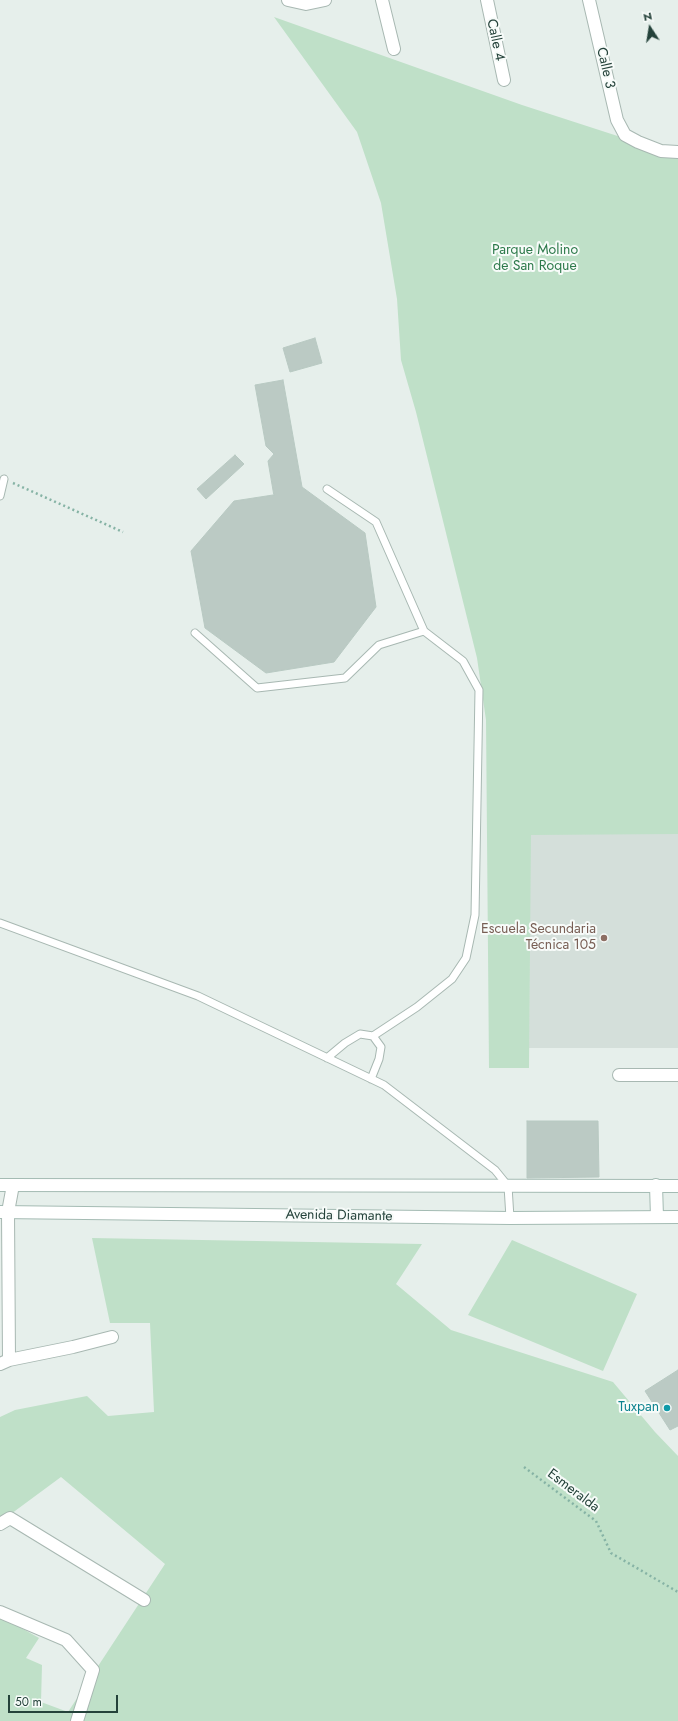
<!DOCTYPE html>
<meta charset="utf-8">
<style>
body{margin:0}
#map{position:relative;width:678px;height:1721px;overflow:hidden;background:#e6efeb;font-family:Jost,sans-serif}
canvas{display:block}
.north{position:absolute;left:630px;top:8px;width:40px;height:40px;-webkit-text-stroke:3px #f7fbf9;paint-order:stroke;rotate:348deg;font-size:11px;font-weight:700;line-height:16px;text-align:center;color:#24423a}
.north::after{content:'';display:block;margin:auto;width:14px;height:18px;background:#24423a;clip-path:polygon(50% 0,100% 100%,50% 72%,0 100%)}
.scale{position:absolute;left:8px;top:1695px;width:110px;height:18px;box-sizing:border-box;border:2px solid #24423a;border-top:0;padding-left:5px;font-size:12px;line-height:14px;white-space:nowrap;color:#24423a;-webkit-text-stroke:3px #f7fbf9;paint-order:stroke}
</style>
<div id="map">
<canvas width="678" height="1721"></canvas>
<div class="north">N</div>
<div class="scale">50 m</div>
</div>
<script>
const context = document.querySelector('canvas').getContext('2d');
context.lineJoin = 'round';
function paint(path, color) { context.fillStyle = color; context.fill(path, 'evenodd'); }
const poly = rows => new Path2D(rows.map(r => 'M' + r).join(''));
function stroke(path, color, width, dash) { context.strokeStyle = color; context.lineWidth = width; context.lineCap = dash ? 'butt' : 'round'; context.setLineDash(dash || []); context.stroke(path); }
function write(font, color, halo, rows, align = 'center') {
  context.font = font + ' Jost,sans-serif'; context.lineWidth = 4; context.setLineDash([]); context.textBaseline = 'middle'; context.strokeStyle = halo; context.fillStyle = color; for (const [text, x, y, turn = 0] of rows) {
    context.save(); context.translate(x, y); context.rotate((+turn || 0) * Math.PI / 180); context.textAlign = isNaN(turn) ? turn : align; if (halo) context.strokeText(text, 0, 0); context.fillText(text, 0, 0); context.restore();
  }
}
const built = poly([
 [530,827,678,828,678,1048,529,1048]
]);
const green = poly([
 [274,17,522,105,633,141,678,149,678,834,531,835,529,1068,489,1068,486,720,477,658,416,412,401,360,397,299,381,203,357,132],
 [92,1238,422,1244,396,1284,451,1330,613,1382,655,1432,678,1456,678,1721,0,1721,0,1616,39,1638,26,1658,42,1665,41,1702,68,1712,165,1564,61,1477,0,1522,0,1417,15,1410,87,1396,108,1416,154,1412,150,1323,110,1323],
 [512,1240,637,1294,603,1371,468,1315]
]);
const building = poly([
 [315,338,322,363,290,372,283,348,315,338],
 [283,380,302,487,365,533,376,607,334,662,266,673,205,628,191,551,234,501,273,495,274,496,268,461,274,454,266,446,255,385,283,380],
 [235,455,244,464,206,499,197,489,235,455],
 [527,1121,598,1121,599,1177,527,1178,527,1121],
 [678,1370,678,1426,670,1430,645,1391,678,1370]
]);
const path = poly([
 [13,483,123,532],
 [524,1467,596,1521,611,1553,678,1592]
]);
const lane = poly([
 [327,489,376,522,424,631,463,661,479,690,475,915,466,958,452,979,417,1007,373,1036],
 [0,496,4,479],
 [195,633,257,688,345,678,379,645,424,631],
 [0,923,198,996,384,1085,495,1170,508,1186,510,1218],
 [327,1058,345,1043,360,1034,373,1036,381,1047,379,1059,371,1079]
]);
const street = poly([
 [288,0,306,4,325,0],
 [382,0,394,49],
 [487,0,504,80],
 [589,0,617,120,625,135,638,142,661,151,678,152],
 [619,1075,678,1075],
 [9,1360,8,1212,13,1185],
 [0,1364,9,1360,73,1347,112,1337],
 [0,1524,10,1518,144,1600],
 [0,1612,66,1640,93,1670,77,1721]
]);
const secondary = poly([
 [0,1185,678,1186],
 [656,1185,657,1217],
 [0,1212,510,1218,678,1217]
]);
const markers = [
 [604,938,4,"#8d6e63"],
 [667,1408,4,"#0f9aa8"]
];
const streetNames = [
 ["Calle 4",495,40,78],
 ["Calle 3",605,68,77],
 ["Avenida Diamante",339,1216,1],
 ["Esmeralda",573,1491,37]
];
const parkNames = [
 ["Parque Molino",535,251],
 ["de San Roque",535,267]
];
const educationNames = [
 ["Escuela Secundaria",596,930],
 ["Técnica 105",596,946]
];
const cultureNames = [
 ["Tuxpan",659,1408]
];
paint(built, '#d4dfda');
paint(green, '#bfe0c8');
paint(building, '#bbcac4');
stroke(building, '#b8c9c2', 1);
stroke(lane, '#a8b8b2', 9);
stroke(street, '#a8b8b2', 14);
stroke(secondary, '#a4bbb3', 14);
stroke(path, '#86b3a5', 2.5, [2, 3]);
stroke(lane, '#fff', 7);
stroke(street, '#fff', 12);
stroke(secondary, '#fff', 12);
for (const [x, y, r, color] of markers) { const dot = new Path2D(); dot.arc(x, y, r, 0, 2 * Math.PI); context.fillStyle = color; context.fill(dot); stroke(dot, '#f7fbf9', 1.5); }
write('14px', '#24423a', '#f7fbf9', streetNames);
write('14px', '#2d7a4b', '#f7fbf9', parkNames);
write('14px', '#785e54', '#f7fbf9', educationNames, 'right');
write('14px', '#0d838f', '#f7fbf9', cultureNames, 'right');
</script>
